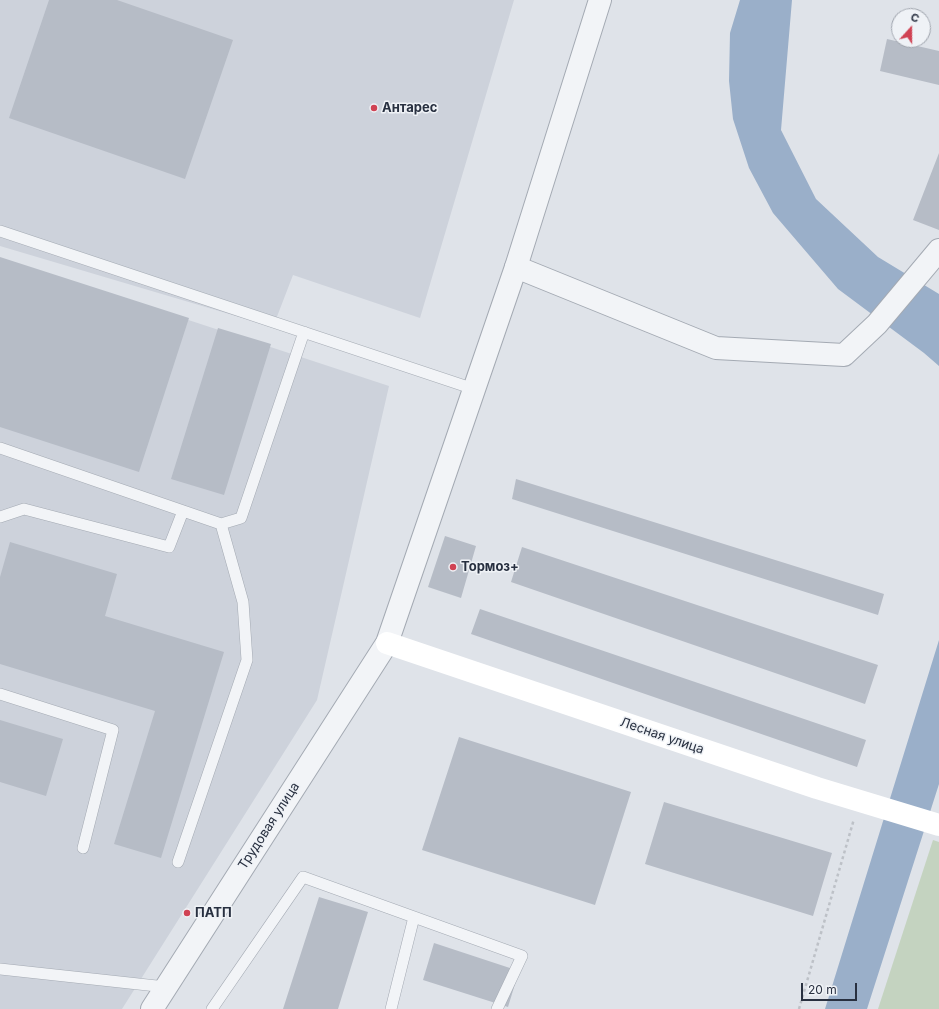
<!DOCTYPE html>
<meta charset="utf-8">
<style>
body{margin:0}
#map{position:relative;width:939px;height:1009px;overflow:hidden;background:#dfe3e9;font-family:Inter,sans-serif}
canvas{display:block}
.north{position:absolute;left:891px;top:8px;width:40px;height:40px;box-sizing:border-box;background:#eff2f6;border:1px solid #9fa4ad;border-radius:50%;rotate:21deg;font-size:11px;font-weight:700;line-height:16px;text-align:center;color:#283040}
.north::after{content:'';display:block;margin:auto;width:14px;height:18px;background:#d04253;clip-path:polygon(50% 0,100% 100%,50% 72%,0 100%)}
.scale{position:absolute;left:801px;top:983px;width:56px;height:18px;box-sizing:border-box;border:2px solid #283040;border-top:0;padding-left:5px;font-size:12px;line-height:14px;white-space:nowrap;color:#283040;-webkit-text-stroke:3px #eff2f6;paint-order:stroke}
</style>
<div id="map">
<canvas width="939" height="1009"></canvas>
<div class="north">С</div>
<div class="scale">20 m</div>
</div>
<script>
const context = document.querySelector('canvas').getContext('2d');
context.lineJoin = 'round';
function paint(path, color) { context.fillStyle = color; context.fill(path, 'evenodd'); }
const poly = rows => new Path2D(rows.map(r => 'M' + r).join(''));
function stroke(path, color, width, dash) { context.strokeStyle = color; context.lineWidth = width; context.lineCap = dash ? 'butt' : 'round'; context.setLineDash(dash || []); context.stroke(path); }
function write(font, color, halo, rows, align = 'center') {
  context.font = font + ' Inter,sans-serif'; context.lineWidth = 3; context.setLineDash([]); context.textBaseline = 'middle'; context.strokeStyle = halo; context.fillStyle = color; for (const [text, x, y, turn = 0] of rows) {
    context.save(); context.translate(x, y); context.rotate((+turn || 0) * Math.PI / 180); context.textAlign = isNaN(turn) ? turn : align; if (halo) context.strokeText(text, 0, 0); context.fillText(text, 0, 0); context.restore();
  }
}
const built = poly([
 [0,0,514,0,420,318,293,275,273,327,0,246],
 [0,258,389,386,317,700,122,1009,0,1009]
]);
const green = poly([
 [933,840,939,842,939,1009,878,1009]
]);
const water = poly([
 [740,0,792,0,781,130,816,199,878,257,939,294,939,366,924,353,838,289,773,213,749,168,733,119,729,81,730,33],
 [939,640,939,784,867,1009,825,1009]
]);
const building = poly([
 [49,0,117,0,233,40,185,179,9,118],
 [887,39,939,51,939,85,880,71],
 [939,153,939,230,913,220],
 [0,257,189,318,139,472,0,427],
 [218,328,271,344,224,495,171,479],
 [516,479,884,594,878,615,512,499],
 [445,536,476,546,461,598,428,587],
 [10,542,117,574,105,616,224,652,161,858,114,844,155,711,0,664,0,577],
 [522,547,878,665,865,704,511,582],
 [480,609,866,740,857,767,471,634],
 [0,720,63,739,46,796,0,782],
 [459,737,631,792,595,905,422,850],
 [664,802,832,853,813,916,645,864],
 [319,897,368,912,338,1009,283,1009],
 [434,943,519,971,508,1007,423,980]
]);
const path = poly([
 [799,1009,854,819]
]);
const service = poly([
 [0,231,474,389],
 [0,448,221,524,241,518,304,332],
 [0,517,24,509,169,547,183,511],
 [0,694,113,730,83,848],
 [178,862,247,660,243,602,221,524],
 [0,969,166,987],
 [212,1009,303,877,522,956,497,1009],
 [391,1009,414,917]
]);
const minor = poly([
 [516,267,716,348,844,355,877,324,939,250]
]);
const tertiary = poly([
 [152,1009,387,643,516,267,600,0]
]);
const secondary = poly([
 [387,643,817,788,939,825]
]);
const markers = [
 [374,108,4,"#d04253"],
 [453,567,4,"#d04253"],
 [187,913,4,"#d04253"]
];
const poiNames = [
 ["Антарес",382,108],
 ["Тормоз+",461,567],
 ["ПАТП",195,913]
];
const streetNames = [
 ["Лесная улица",662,736,19],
 ["Трудовая улица",269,826,-57]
];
paint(built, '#cdd2db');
paint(green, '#c4d3c0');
paint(water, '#9aafc9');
paint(building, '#b6bcc6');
stroke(service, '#a4aab3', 12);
stroke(minor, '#a4aab3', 24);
stroke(tertiary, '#a4aab3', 24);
stroke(path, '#bdc1c7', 2.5, [3, 3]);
stroke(service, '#f2f4f7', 11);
stroke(minor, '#f2f4f7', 22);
stroke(tertiary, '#f2f4f7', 22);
stroke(secondary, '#fff', 22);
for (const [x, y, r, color] of markers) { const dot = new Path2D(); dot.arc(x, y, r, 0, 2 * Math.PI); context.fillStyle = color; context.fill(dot); stroke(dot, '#eff2f6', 1.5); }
write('bold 13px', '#283040', '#eff2f6', poiNames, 'left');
write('13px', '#283040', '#eff2f6', streetNames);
</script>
